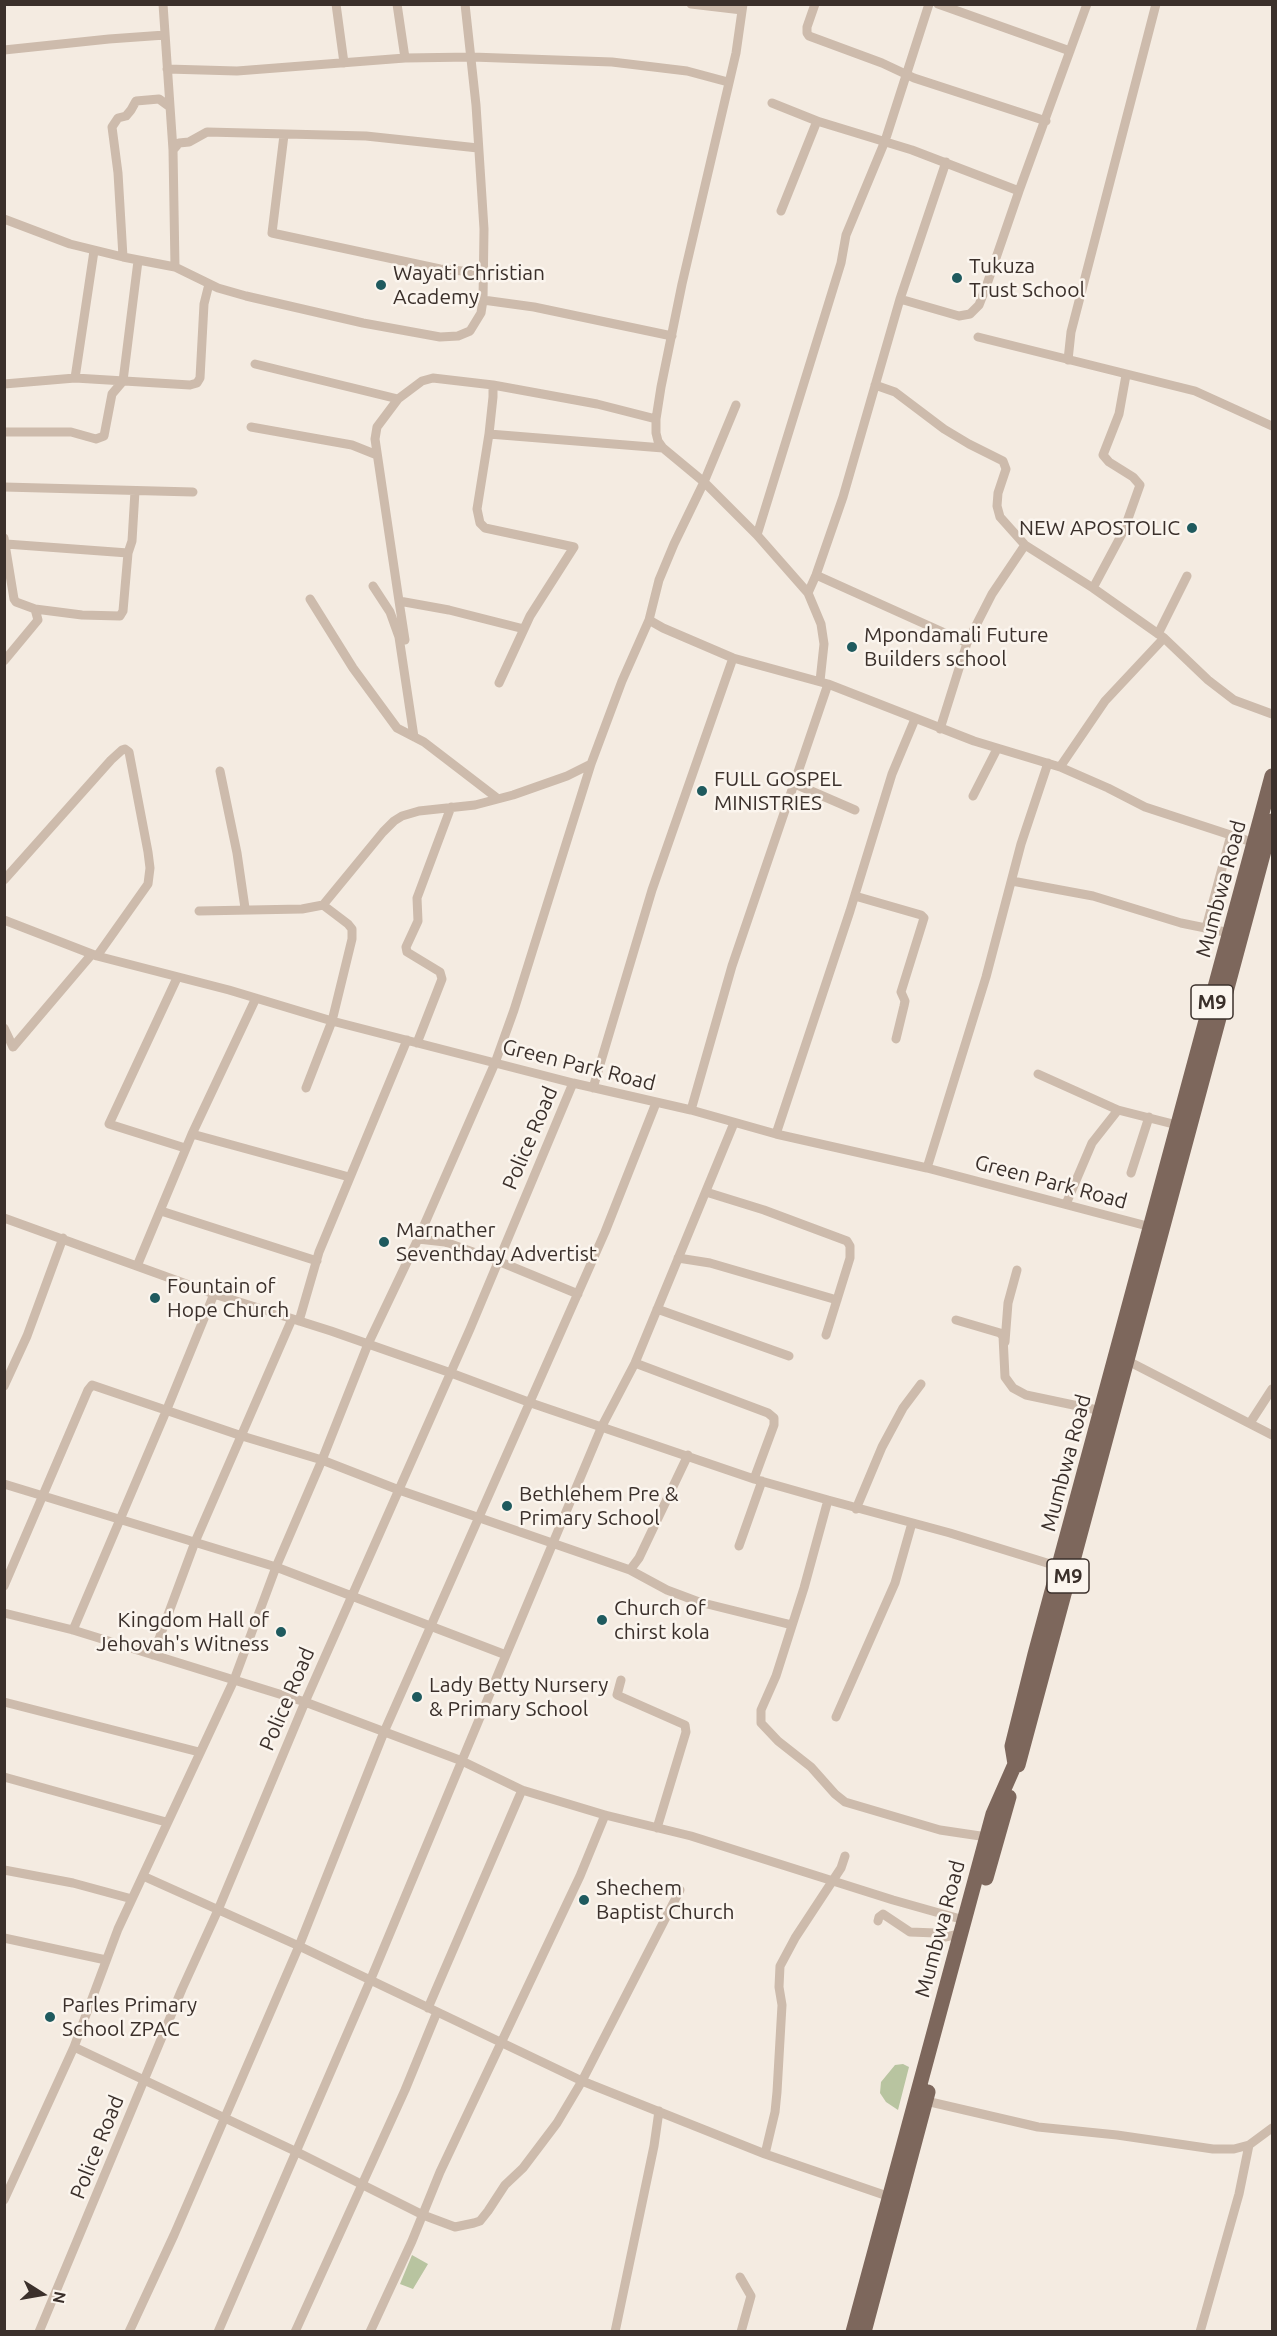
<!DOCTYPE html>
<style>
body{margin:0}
#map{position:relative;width:1277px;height:2336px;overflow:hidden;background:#f4ebe1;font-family:Ubuntu,sans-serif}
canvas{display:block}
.frame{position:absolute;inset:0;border:6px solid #3b302b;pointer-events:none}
.north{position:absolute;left:12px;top:2264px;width:60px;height:60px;-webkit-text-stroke:4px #fbf5ee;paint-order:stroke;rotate:101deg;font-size:16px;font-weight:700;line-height:24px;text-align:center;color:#3b302b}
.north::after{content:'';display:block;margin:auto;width:21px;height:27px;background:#3b302b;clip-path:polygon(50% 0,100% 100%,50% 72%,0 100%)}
</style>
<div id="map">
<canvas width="1277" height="2336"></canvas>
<div class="frame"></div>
<div class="north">N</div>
</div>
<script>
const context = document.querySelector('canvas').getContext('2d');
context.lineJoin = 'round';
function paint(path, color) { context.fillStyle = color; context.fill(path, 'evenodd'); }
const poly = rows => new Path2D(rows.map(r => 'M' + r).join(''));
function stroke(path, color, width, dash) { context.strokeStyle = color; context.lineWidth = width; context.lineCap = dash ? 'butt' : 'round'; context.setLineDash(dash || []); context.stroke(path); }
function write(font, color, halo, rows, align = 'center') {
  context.font = font + ' Ubuntu,sans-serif'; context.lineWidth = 5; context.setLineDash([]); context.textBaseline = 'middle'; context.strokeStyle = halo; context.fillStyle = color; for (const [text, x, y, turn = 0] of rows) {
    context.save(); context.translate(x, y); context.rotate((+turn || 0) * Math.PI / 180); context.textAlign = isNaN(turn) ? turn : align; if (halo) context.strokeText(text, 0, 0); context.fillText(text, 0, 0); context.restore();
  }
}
const green = poly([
 [903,2064,909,2067,898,2110,886,2102,880,2093,881,2082,895,2065],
 [412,2255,428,2264,413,2289,400,2284]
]);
const street = poly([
 [163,4,173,150,175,267],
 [336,4,344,63],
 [397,4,405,58],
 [691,4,742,10],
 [743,4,736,53,682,284,661,387,656,419,656,433,658,441,663,448,704,482,757,535,808,593,821,624,824,644,820,681],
 [815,4,807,27,807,33,809,36,882,63,914,78,1046,121],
 [938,4,1070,51],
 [4,50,109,39,165,35],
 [167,69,237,71,405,58,472,57,612,62,687,71,728,82],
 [772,103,817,121,912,150,1019,191,1087,4],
 [284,135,272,233,440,269,485,273],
 [173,150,179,143,189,142,207,132,366,136,478,148],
 [781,211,817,121],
 [4,219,70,244,123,257,175,267,218,288,246,296,363,323,440,337,458,336,470,331,481,313,483,300,484,229,476,105,465,4],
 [123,257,118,173,112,127,118,118,126,116,131,110,136,101,159,99,170,107],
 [900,299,959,316,970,314,979,305,986,287,1019,191],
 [483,300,534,307,672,336],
 [978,337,1195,391,1272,426],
 [1068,360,1071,332,1156,4],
 [255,364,398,399],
 [75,378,94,251],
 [433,378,493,385,493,397,489,434,477,509,480,523,485,528,574,547,530,616,524,629,449,610,399,601,375,439,377,427,398,399,422,381,433,378],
 [4,384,75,378,190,385,197,383,200,378,204,304,209,284],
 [493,385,597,404,656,419],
 [875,385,895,392,944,429,969,444,1003,461,1006,469,998,493,997,506,1000,517,1025,545,1093,588,1164,638,1208,680,1234,700,1272,714],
 [251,427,352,445,377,455],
 [4,432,71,432,96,439,104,436,112,394,123,381,138,261],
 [489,434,663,448],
 [4,487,193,492],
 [757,535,841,263,846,235,885,141,929,4],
 [4,538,14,599,16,602,35,609,38,620,4,661],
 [6,544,128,553,132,541,135,491],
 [816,575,967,643],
 [373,586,390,612,399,637,414,737],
 [1093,588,1124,530,1140,485,1133,477,1109,462,1103,455,1119,414,1126,375],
 [808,593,816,575,843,497,900,299,946,162],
 [310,599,353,668,397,728,424,742,497,798],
 [399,601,405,640],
 [35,609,82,615,120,616,123,611,128,553],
 [649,620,663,628,733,658,828,684,732,966,691,1110],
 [1158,634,1187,576],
 [499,683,524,629],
 [828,684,974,741,1060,767,1108,788,1145,807,1258,844],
 [940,729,967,643,992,594,1025,545],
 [1060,767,1105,701,1164,638],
 [220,771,237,853,245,908],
 [795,784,855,810],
 [973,796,997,749],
 [4,880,111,760,122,750,125,749,129,752,148,852,150,868,148,884,97,956],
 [1012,881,1093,896,1181,923,1230,933],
 [855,896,921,915,924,918,901,992,905,1001,904,1006,896,1039],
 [199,911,302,909,323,905,383,832,394,821,402,816,419,811,475,805,513,795,567,776,591,764],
 [4,920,97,956,229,990,332,1021,573,1083,691,1110,776,1134,927,1168,1151,1227],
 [1206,928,1231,835],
 [177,978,109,1124,185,1148],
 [4,1028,13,1047,92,954],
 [417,1043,442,979,440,972,407,952,406,947,418,921,417,898,451,807],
 [1038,1074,1118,1110,1181,1126],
 [306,1088,332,1021,352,939,352,929,348,924,323,905],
 [593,1088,652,890,733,658],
 [192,1134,349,1177],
 [776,1134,850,911,892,774,915,719],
 [927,1168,986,977,1021,844,1048,763],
 [1131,1173,1149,1117],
 [706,1192,764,1210,847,1241,850,1246,850,1258,826,1335],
 [1066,1204,1092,1143,1118,1110],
 [161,1211,317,1261],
 [4,1218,214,1294,331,1331,451,1373,531,1403,754,1479,828,1500,804,1588,776,1676,761,1710,761,1723,778,1741,811,1767,835,1794,845,1802,940,1830,987,1837],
 [418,1239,445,1242,498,1261,578,1294],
 [678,1258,710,1263,837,1300],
 [137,1266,192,1134,256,998],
 [657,1309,789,1356],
 [956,1320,1000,1333,1003,1336,1005,1377,1013,1388,1026,1395,1102,1411],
 [299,1321,319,1252,407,1040],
 [1005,1342,1008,1303,1017,1270],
 [1124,1359,1272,1435],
 [635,1363,768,1413,774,1418,774,1425,754,1479],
 [4,1386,27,1336,63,1238],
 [1250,1423,1272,1389],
 [4,1484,276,1567,506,1655,370,1981,218,2332],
 [828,1500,950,1533,1060,1567],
 [856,1509,882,1447,903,1408,921,1384],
 [739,1546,762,1481],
 [630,1570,667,1590,699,1602,792,1625],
 [4,1586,88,1390,92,1385,242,1436,322,1460,399,1490,630,1570,639,1558,688,1455],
 [4,1613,73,1630,305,1702,462,1761,522,1790,605,1815,691,1836,893,1900,964,1920],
 [73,1630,167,1409,214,1294],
 [153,1655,195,1542,292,1319],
 [506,1655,602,1426,635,1363,734,1123],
 [621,1680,617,1695,685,1725,686,1732,657,1828],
 [4,1702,199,1752],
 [836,1717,895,1583,912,1523],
 [4,1777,166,1822],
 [4,1870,73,1883,132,1899],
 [143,1876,299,1946,582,2081,765,2154,893,2198],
 [878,1921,879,1917,883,1914,910,1932,936,1933,945,1937,960,1934],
 [4,1938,106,1960],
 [428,2008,522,1790],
 [74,2047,297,2152,423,2215,455,2227,474,2223,480,2221,488,2211,505,2185,523,2168,557,2123,582,2081,680,1890],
 [926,2101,1038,2127,1117,2135,1213,2149,1234,2149,1249,2145,1272,2128],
 [765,2154,775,2112,777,2092,782,2005,779,1987,780,1966,795,1938,841,1868,845,1856],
 [4,2200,74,2047,118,1929,234,1680,276,1567,322,1460,368,1344,418,1239,495,1063,514,1010,591,764,622,681,649,620,659,580,674,544,704,482,736,405],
 [740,2277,751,2296,741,2332],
 [39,2332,182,1989,218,1910,305,1702,470,1329,573,1083],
 [129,2332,174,2235,299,1946,384,1732,605,1232,656,1103],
 [295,2332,405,2090,437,2012],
 [370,2332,412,2241,440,2172,580,1876,605,1815],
 [615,2332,654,2146,659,2111],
 [1200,2332,1239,2194,1249,2145]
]);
const primary = poly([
 [1018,1765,1272,821],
 [986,1878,1009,1797],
 [853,2332,993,1814,1015,1764,1012,1746,1035,1654,1272,776],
 [864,2332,928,2092]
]);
const markers = [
 [957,278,6,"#1f5a5e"],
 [381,285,6,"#1f5a5e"],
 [1192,528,6,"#1f5a5e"],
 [852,647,6,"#1f5a5e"],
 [702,791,6,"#1f5a5e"],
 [384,1242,6,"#1f5a5e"],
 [155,1298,6,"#1f5a5e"],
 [507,1506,6,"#1f5a5e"],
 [602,1620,6,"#1f5a5e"],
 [281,1632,6,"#1f5a5e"],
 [417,1697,6,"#1f5a5e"],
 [584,1900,6,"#1f5a5e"],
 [50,2017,6,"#1f5a5e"]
];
const shields = [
 [1212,1002,42],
 [1068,1576,42]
];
const shieldNames = [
 ["M9",1212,1002],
 ["M9",1068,1576]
];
const poiNames = [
 ["Tukuza",969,266],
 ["Trust School",969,290],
 ["Wayati Christian",393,273],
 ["Academy",393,297],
 ["NEW APOSTOLIC",1180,528,"right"],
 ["Mpondamali Future",864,635],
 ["Builders school",864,659],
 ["FULL GOSPEL",714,779],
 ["MINISTRIES",714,803],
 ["Marnather",396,1230],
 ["Seventhday Advertist",396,1254],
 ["Fountain of",167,1286],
 ["Hope Church",167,1310],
 ["Bethlehem Pre &",519,1494],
 ["Primary School",519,1518],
 ["Church of",614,1608],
 ["chirst kola",614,1632],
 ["Kingdom Hall of",269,1620,"right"],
 ["Jehovah's Witness",269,1644,"right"],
 ["Lady Betty Nursery",429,1685],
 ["& Primary School",429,1709],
 ["Shechem",596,1888],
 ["Baptist Church",596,1912],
 ["Parles Primary",62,2005],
 ["School ZPAC",62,2029]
];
const streetNames = [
 ["Mumbwa Road",1221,889,-75],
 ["Green Park Road",579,1065,14],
 ["Police Road",530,1138,-67],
 ["Green Park Road",1051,1182,15],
 ["Mumbwa Road",1066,1463,-75],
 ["Police Road",287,1699,-67],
 ["Mumbwa Road",940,1929,-75],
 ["Police Road",97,2147,-68]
];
paint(green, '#b8c4a0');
stroke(street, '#cdbbac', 9);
stroke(primary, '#7d675c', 15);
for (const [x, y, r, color] of markers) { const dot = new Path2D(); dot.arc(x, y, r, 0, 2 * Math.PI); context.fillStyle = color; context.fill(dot); stroke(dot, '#fbf5ee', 2); }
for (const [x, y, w] of shields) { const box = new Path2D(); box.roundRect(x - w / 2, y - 17, w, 34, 4.5); context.fillStyle = '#fbf5ee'; context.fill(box); stroke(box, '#3b302b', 1.5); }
write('bold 20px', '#3b302b', null, shieldNames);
write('21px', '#3b302b', '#fbf5ee', poiNames, 'left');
write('21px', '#3b302b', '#fbf5ee', streetNames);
</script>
